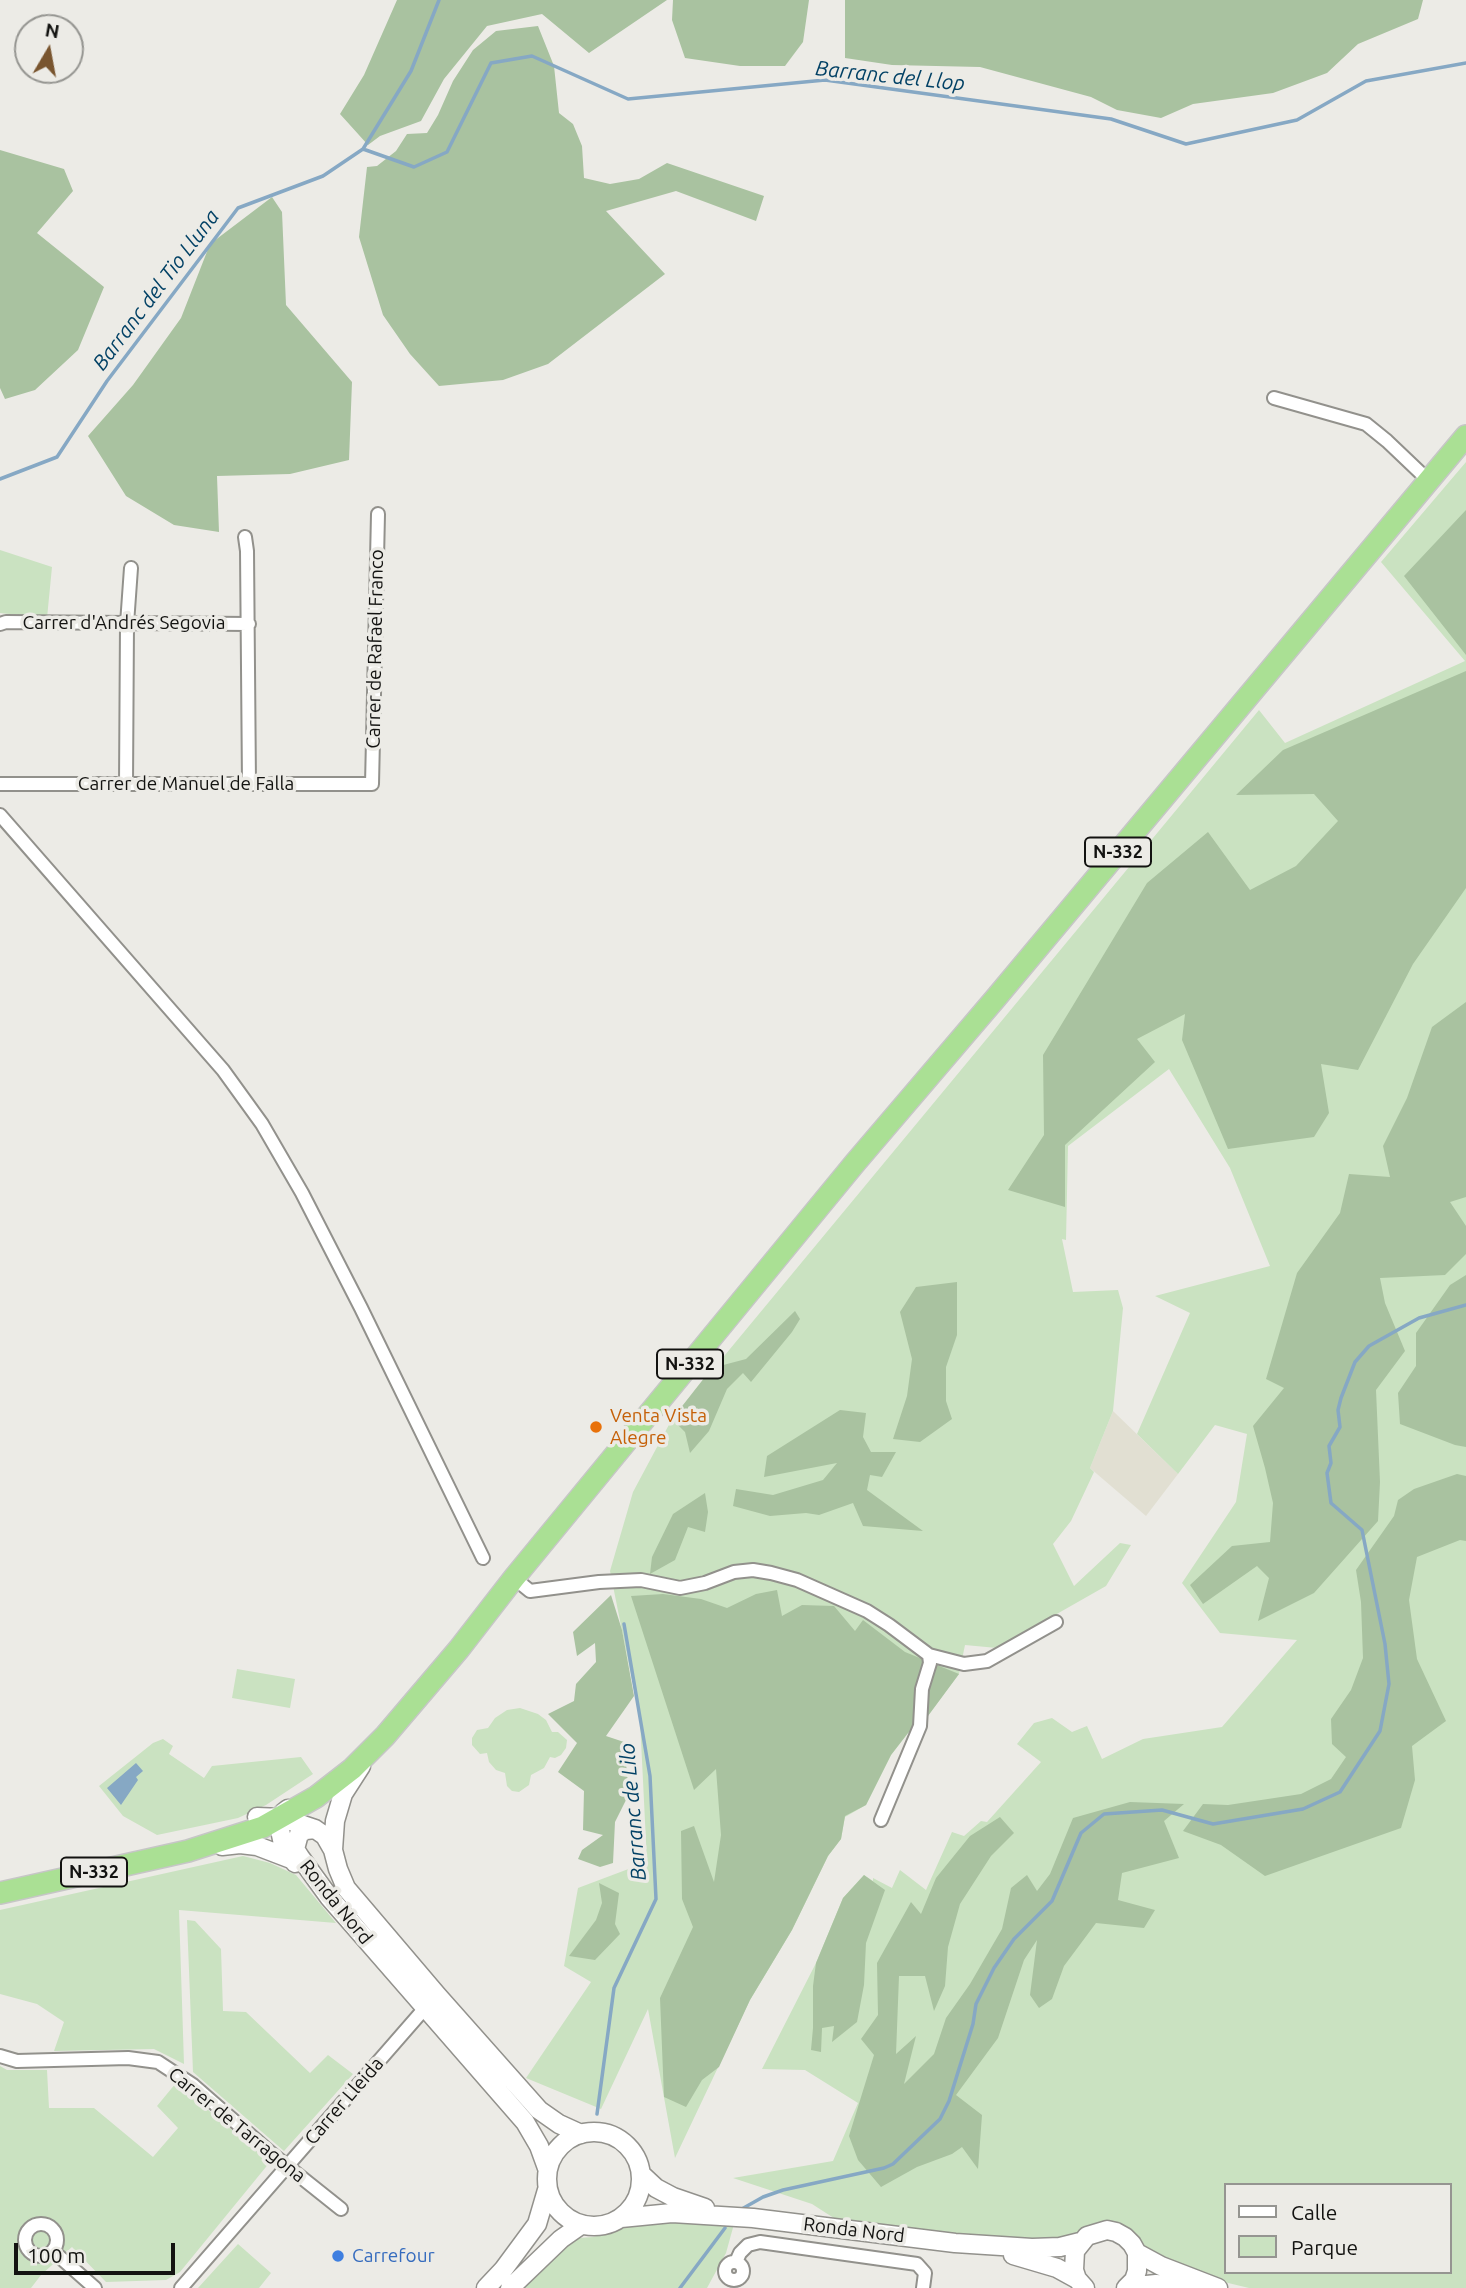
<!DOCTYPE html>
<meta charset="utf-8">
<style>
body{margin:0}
#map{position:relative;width:1466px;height:2288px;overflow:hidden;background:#ecebe6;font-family:Ubuntu,sans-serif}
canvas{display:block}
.legend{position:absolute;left:1224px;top:2183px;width:228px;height:91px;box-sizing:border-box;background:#ecebe6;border:2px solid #959591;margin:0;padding:9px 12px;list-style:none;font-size:21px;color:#131311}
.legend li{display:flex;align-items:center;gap:14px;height:35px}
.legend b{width:35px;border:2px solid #959591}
.north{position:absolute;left:14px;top:14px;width:70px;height:70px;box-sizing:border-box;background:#ecebe6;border:2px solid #959591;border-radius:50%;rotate:10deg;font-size:19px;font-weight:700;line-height:28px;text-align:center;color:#131311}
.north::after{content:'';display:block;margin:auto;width:24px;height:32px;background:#79552f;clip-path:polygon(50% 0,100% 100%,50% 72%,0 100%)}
.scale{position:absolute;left:14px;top:2243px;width:161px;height:32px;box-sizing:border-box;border:4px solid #131311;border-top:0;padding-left:9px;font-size:21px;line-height:24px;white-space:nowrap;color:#131311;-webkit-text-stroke:5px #ecebe6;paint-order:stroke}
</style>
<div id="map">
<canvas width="1466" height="2288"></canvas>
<ul class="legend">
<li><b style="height:9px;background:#fff"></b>Calle</li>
<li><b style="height:19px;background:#cae2c1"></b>Parque</li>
</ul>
<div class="north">N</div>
<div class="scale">100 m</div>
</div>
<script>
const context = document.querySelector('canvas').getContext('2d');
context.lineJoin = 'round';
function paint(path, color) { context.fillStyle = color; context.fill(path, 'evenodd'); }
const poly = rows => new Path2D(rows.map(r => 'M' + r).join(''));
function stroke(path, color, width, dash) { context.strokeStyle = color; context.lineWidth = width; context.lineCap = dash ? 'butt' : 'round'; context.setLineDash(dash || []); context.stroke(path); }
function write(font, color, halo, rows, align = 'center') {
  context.font = font + ' Ubuntu,sans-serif'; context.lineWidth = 7; context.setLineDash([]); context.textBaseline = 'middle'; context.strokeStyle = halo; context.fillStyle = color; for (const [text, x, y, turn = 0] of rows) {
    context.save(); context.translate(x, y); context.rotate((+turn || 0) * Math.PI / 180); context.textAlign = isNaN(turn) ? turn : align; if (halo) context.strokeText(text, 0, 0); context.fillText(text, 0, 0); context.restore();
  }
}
const built = poly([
 [1113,1411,1178,1474,1146,1516,1090,1468]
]);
const green = poly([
 [1466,462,1466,2288,1249,2288,1195,2275,1152,2257,1138,2240,1081,2232,1069,2239,1014,2242,840,2222,812,2204,733,2178,833,2161,858,2103,805,2070,762,2069,816,1963,843,1898,864,1875,873,1881,873,1878,892,1888,900,1870,926,1890,952,1832,964,1836,981,1821,987,1822,1041,1762,1017,1744,1034,1723,1052,1718,1072,1732,1087,1726,1102,1759,1143,1739,1222,1727,1297,1640,1220,1633,1182,1583,1236,1502,1247,1434,1215,1425,1178,1474,1137,1434,1190,1313,1155,1296,1270,1266,1230,1168,1169,1069,1068,1146,1066,1240,1062,1239,1073,1292,1118,1290,1123,1308,1113,1411,1090,1468,1094,1472,1071,1521,1053,1544,1074,1586,1120,1543,1131,1545,1106,1586,997,1648,965,1645,959,1674,929,1714,908,1733,891,1755,866,1805,845,1817,841,1839,828,1856,792,1930,750,2000,675,2158,648,2009,601,2109,526,2078,591,1982,564,1966,578,1888,647,1862,640,1720,610,1571,633,1492,672,1419,1259,710,1285,743,1465,661,1381,562],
 [1226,2185,1450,2185,1450,2272,1226,2272],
 [0,550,52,567,47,618,0,613],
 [237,1669,295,1679,290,1708,232,1698],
 [520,1708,538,1714,546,1720,552,1732,558,1732,567,1740,566,1748,561,1755,555,1758,550,1757,544,1768,531,1775,529,1785,519,1792,512,1791,507,1786,505,1773,496,1770,489,1762,487,1753,480,1754,472,1745,472,1738,477,1730,488,1728,495,1718,507,1710],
 [163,1739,173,1746,169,1754,204,1778,212,1766,301,1757,313,1774,266,1805,238,1818,157,1835,123,1816,99,1786,153,1743],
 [243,1856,270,1863,296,1875,336,1923,179,1910,184,2064,154,2049,54,2051,64,2022,37,2004,0,1994,0,1910],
 [187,1920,195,1921,221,1949,223,2011,246,2012,310,2073,328,2055,353,2074,284,2151,193,2072],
 [0,2066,7,2070,47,2070,49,2108,94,2108,153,2157,178,2128,157,2106,176,2083,270,2162,180,2272,166,2280,106,2282,72,2247,41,2275,31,2288,0,2288],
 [671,2219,734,2224,726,2253,707,2288,524,2288,554,2257,579,2238,593,2237,618,2230,636,2221],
 [238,2244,271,2273,259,2288,198,2288]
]);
const forest = poly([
 [397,0,667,0,589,53,542,14,487,26,444,79,421,121,380,136,368,145,340,114,364,75],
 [673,0,809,0,803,42,785,66,740,66,685,58,672,20],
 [845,0,1423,0,1418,19,1358,44,1327,73,1273,93,1193,104,1161,118,1117,110,1091,97,980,67,892,65,845,58],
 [538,26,554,66,559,113,573,124,582,146,584,178,610,184,639,179,667,163,764,196,756,221,676,191,606,211,665,274,548,364,503,380,439,386,410,354,383,315,359,237,367,167,377,166,396,151,407,134,427,133,438,115,453,81,473,50,496,31],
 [0,150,64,169,73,191,37,233,104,287,78,350,35,390,5,399,0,388],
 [272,197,282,212,286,305,352,382,349,460,290,474,217,476,219,532,174,525,126,496,88,436,133,385,181,318,210,244],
 [1466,510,1466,655,1404,576],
 [1466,671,1466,888,1413,964,1358,1070,1321,1064,1329,1113,1314,1137,1228,1149,1182,1040,1185,1014,1137,1039,1155,1062,1065,1145,1065,1207,1008,1190,1044,1135,1043,1055,1147,883,1208,832,1250,890,1296,866,1338,821,1314,794,1236,795,1283,750],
 [1466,1002,1466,1197,1450,1202,1466,1226,1466,1254,1445,1275,1380,1278,1385,1303,1405,1351,1376,1390,1380,1482,1378,1521,1314,1593,1258,1621,1269,1578,1257,1566,1203,1604,1190,1585,1232,1546,1270,1542,1273,1503,1265,1468,1253,1426,1284,1388,1266,1379,1297,1273,1340,1213,1349,1174,1390,1177,1383,1146,1407,1098,1432,1027],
 [1466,1275,1466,1447,1455,1445,1400,1424,1398,1393,1416,1366,1416,1333,1450,1285],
 [957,1282,957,1335,946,1367,946,1401,952,1419,920,1442,893,1439,907,1396,912,1359,900,1312,916,1287],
 [795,1311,800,1319,792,1332,751,1382,743,1373,727,1389,709,1431,690,1453,685,1432,672,1419,712,1368,746,1359],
 [840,1410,866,1413,863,1437,871,1452,896,1452,882,1477,870,1475,867,1490,923,1531,863,1526,853,1503,819,1515,806,1513,770,1516,733,1506,736,1489,773,1495,823,1480,837,1463,764,1477,767,1456],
 [1457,1474,1466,1476,1466,1541,1460,1540,1417,1557,1409,1600,1417,1659,1446,1721,1412,1746,1415,1780,1401,1828,1265,1876,1221,1845,1183,1831,1203,1804,1228,1805,1301,1794,1331,1779,1346,1757,1332,1744,1331,1719,1351,1690,1363,1658,1361,1602,1356,1570,1394,1516,1398,1500,1414,1489],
 [705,1493,708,1512,705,1532,688,1527,675,1560,650,1574,652,1557,673,1514],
 [777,1590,782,1616,802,1605,834,1606,855,1631,863,1620,905,1652,959,1674,928,1716,908,1733,891,1755,866,1805,845,1816,841,1839,828,1856,792,1930,750,2000,719,2067,702,2080,686,2107,664,2097,660,1998,693,1927,682,1899,681,1831,694,1826,714,1882,721,1835,716,1769,694,1790,631,1596,663,1594,701,1599,727,1608,756,1594],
 [611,1595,622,1630,634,1696,606,1736,624,1742,629,1794,615,1822,613,1863,600,1867,578,1859,582,1850,603,1835,583,1830,584,1791,558,1772,577,1743,548,1714,574,1701,576,1684,596,1662,595,1643,577,1656,573,1632],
 [1130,1802,1184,1804,1164,1821,1179,1858,1122,1873,1118,1900,1155,1910,1144,1928,1096,1923,1064,1966,1052,1999,1039,2008,1030,1995,1037,1940,1024,1960,998,2038,956,2095,982,2115,978,2169,962,2147,952,2154,917,2167,881,2187,858,2160,849,2136,874,2055,861,2039,878,2015,877,1963,911,1902,921,1914,936,1878,970,1836,1000,1817,1014,1833,991,1856,960,1904,948,1947,945,1986,934,2011,925,1976,899,1976,896,2054,916,2036,904,2084,934,2054,946,2018,970,1984,1002,1929,1011,1888,1027,1875,1037,1891,1050,1874,1073,1818],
 [864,1875,885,1890,866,1943,864,1985,857,2022,832,2042,834,2026,822,2028,821,2052,811,2050,813,2028,813,1986,816,1963,843,1898],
 [599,1883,619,1893,615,1924,620,1934,595,1960,569,1956,596,1920,602,1903]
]);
const water = poly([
 [136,1763,143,1771,136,1777,138,1780,121,1805,107,1788]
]);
const stream = poly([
 [363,149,414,167,447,152,491,63,532,56,628,99,825,80,1111,119,1186,144,1297,120,1366,81,1466,63],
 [0,479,57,457,107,381,238,208,323,176,363,149,411,71,439,0],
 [597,2114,614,1988,656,1899,650,1776,624,1624],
 [740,2210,763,2197,783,2190,884,2168,893,2164,940,2119,949,2101,973,2024,976,2004,994,1968,1014,1939,1052,1901,1081,1833,1104,1814,1162,1810,1213,1824,1303,1809,1340,1792,1380,1731,1389,1684,1385,1644,1362,1530,1331,1503,1327,1473,1331,1463,1329,1446,1340,1427,1338,1410,1341,1398,1355,1362,1369,1346,1419,1318,1466,1305],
 [680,2288,725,2228]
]);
const minor = poly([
 [1274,398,1366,424,1387,441,1429,481],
 [245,537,247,551,249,784],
 [0,624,6,622,249,624],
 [0,784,372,784,378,514],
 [126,784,127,624,131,568],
 [0,815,223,1070,262,1124,302,1193,361,1308,483,1558],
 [514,1578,530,1591,599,1582,641,1580,680,1588,705,1583,734,1572,753,1570,771,1573,797,1580,867,1611,889,1625,929,1655,964,1664,987,1661,1056,1622],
 [881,1820,920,1726,922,1689,930,1663,929,1655],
 [0,2056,17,2061,128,2058,158,2062,193,2085,272,2154,341,2209],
 '25 2240a16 16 0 1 1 32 0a16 16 0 1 1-32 0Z',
 [53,2251,95,2288],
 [736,2262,740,2253,748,2245,760,2242,917,2264,925,2273,923,2288],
 '725 2271a9 9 0 1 1 18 0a9 9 0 1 1-18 0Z',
 [181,2288,425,2008]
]);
const secondary = poly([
 [288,1809,283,1813,280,1830,283,1844,295,1863],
 [257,1817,282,1818,315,1829,325,1836,333,1850,338,1869,346,1888,437,1995,539,2110,559,2124,581,2134],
 [315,1829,306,1830,299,1834,295,1849,300,1857,329,1897,525,2122,539,2146,547,2168],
 [222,1846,240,1844,257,1846,291,1859],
 [333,1850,335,1821,343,1794,361,1766],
 '547 2179a47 47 0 1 1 94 0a47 47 0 1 1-94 0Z',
 [641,2174,656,2188,673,2197,705,2208],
 [621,2218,672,2213,753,2218,955,2243,1032,2248,1060,2247,1080,2242],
 [1137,2253,1161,2266,1218,2288],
 [1013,2255,1057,2268,1077,2279],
 [1128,2287,1156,2284,1194,2288],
 [486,2288,503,2270,537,2224,547,2190],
 [510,2288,561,2239,581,2225],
 [1085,2288,1077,2279,1074,2270,1075,2251,1087,2236,1107,2230,1116,2232,1125,2237,1132,2244,1137,2253,1137,2271,1134,2280,1126,2288]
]);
const trunk = poly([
 [0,1893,188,1851,263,1827,316,1797,352,1769,385,1736,459,1649,514,1578,855,1163,995,999,1466,436]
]);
const markers = [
 [596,1427,7,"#e8710a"],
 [338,2256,7,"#3f7fe0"]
];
const shields = [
 [1118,852,66],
 [690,1364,66],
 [94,1872,66]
];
const shieldNames = [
 ["N-332",1118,852],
 ["N-332",690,1364],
 ["N-332",94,1872]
];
const streetNames = [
 ["Carrer d'Andrés Segovia",124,623],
 ["Carrer de Rafael Franco",375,649,-89],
 ["Carrer de Manuel de Falla",186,784],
 ["Ronda Nord",336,1902,51],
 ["Carrer Lleida",344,2101,-49],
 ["Carrer de Tarragona",237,2125,39],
 ["Ronda Nord",854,2230,7]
];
const foodNames = [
 ["Venta Vista",610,1416],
 ["Alegre",610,1438]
];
const shopNames = [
 ["Carrefour",352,2256]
];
const waterNames = [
 ["Barranc del Llop",890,76,6],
 ["Barranc del Tio Lluna",156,290,-53],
 ["Barranc de Lilo",633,1812,-95]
];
paint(built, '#e1dfd2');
paint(green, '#cae2c1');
paint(forest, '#a9c2a0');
paint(water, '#86a8c4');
stroke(stream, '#86a8c4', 3.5);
stroke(minor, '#92918c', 16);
stroke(secondary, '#92918c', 21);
stroke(trunk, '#c6c6c6', 24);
stroke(minor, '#fff', 12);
stroke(secondary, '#fff', 18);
stroke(trunk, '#aae094', 21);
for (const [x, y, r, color] of markers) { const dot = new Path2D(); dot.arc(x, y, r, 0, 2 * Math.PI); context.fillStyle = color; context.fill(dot); stroke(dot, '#ecebe6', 2.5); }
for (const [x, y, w] of shields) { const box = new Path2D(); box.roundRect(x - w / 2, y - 14.5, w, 29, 5); context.fillStyle = '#ecebe6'; context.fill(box); stroke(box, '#131311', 2); }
write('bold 18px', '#131311', null, shieldNames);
write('19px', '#131311', '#ecebe6', streetNames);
write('19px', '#c56008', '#ecebe6', foodNames, 'left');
write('19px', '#366cbe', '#ecebe6', shopNames, 'left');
write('italic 21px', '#024165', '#ecebe6', waterNames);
</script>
